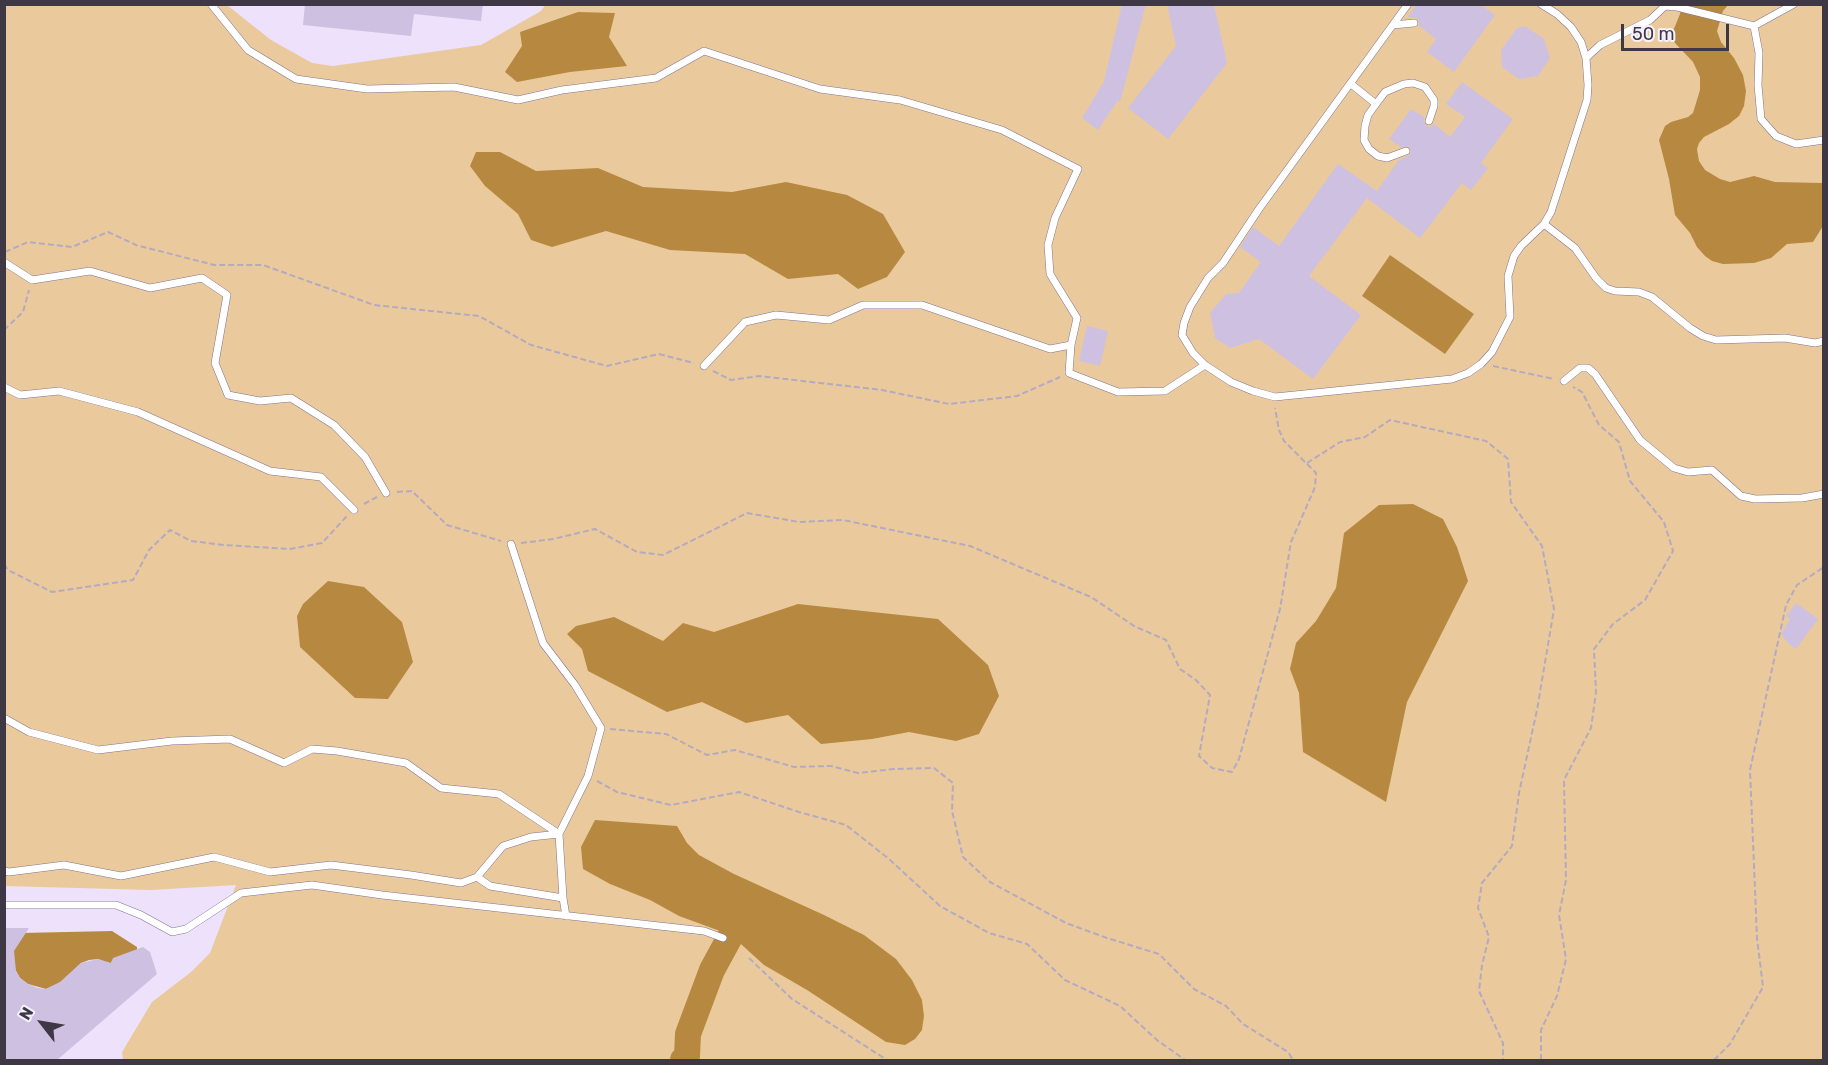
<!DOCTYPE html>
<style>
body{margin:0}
#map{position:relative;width:1828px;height:1065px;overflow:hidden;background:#ede1fc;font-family:Rubik,sans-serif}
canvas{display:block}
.frame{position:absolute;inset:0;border:6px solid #3e3845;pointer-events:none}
.north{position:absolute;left:12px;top:993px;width:60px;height:60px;-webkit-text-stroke:4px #f7f1ff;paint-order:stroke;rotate:301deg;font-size:16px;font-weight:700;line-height:24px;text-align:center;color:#3e3845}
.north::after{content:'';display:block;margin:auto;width:21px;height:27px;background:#3e3845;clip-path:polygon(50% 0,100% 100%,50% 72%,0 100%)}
.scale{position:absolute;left:1621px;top:24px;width:108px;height:27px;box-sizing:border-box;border:3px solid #3e3845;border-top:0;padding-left:8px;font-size:18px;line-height:21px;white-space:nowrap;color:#3e3845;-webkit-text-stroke:4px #f7f1ff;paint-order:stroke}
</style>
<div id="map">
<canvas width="1828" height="1065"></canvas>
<div class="frame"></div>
<div class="north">N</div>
<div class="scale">50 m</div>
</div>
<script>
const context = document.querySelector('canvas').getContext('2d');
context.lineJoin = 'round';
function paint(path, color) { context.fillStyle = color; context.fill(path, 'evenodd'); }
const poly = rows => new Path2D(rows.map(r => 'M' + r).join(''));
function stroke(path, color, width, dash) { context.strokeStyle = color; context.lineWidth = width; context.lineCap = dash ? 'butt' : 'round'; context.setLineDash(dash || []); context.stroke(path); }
const green = poly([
 [546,4,1823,5,1823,1060,123,1060,122,1052,152,1002,191,972,210,953,236,885,151,890,5,886,5,5,227,5,271,40,312,63,333,66,481,45,541,11]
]);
const water = poly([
 [1681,5,1728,5,1723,11,1717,31,1721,42,1734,58,1743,75,1746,91,1744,106,1739,116,1729,124,1704,137,1699,143,1697,149,1699,161,1705,170,1720,179,1730,182,1754,176,1775,182,1823,183,1823,226,1813,242,1787,244,1771,258,1754,263,1723,264,1712,261,1705,256,1697,247,1690,233,1675,215,1669,179,1659,140,1665,126,1671,122,1688,117,1693,113,1700,90,1700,77,1693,62,1675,43,1671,36,1680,14],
 [578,12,615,13,609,37,627,66,570,72,517,82,505,72,522,46,520,32],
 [476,152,500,152,536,171,598,168,643,187,732,192,786,182,847,195,883,214,905,252,887,277,858,289,838,274,788,279,745,254,670,250,606,231,552,247,531,240,518,214,485,186,470,166],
 [1390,255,1474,314,1445,354,1362,296],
 [1413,504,1443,519,1457,547,1468,581,1407,702,1386,802,1303,752,1299,693,1290,669,1296,643,1316,621,1336,588,1344,533,1379,505],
 [328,581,364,587,402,622,413,662,388,699,355,698,300,647,297,616,303,604],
 [798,604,938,619,988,665,999,696,979,734,956,741,909,732,872,739,821,744,788,715,746,723,702,702,667,712,588,671,582,649,567,634,576,626,614,617,663,641,683,623,714,632],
 [595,820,677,826,687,843,699,855,734,874,824,915,864,935,896,959,912,980,922,1000,924,1016,922,1030,915,1039,905,1045,886,1042,807,990,764,965,731,935,679,916,650,900,610,884,583,869,581,847],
 [112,931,137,947,137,956,114,958,110,964,98,959,89,960,81,963,61,982,46,989,28,984,20,978,16,971,11,957,21,933]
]);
const river = poly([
 [683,1060,687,1056,688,1034,712,970,731,935]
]);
const building = poly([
 [305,4,483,4,481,21,414,14,411,36,303,25],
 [1122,4,1146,4,1120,102,1118,100,1098,130,1082,118,1104,81],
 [1167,4,1214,4,1227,63,1168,139,1128,108,1176,46],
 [1480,4,1495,15,1454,72,1427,52,1436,39,1419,26,1419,22,1417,18,1407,18,1416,5],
 [1525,26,1544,39,1550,58,1538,76,1519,79,1502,67,1501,50,1517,28],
 [1462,82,1513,119,1481,163,1488,168,1471,190,1462,183,1420,238,1367,198,1309,276,1361,315,1313,379,1259,339,1230,348,1215,338,1210,313,1226,294,1239,293,1261,262,1240,247,1253,227,1279,246,1338,164,1377,191,1399,160,1408,156,1411,153,1409,146,1401,147,1389,139,1411,109,1424,117,1425,125,1430,127,1434,124,1450,137,1465,117,1446,104],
 [1087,326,1108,331,1100,366,1079,361],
 [1796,603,1818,619,1796,649,1788,643,1781,634,1790,619,1786,616],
 [4,928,29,928,14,951,16,971,20,978,28,984,38,988,46,989,60,982,81,963,98,959,111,963,113,958,143,947,150,952,157,974,57,1060,4,1060]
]);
const path = poly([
 [5,252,28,242,72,247,108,232,136,245,214,265,263,265,374,305,479,316,531,345,607,366,659,354,694,363],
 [4,330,23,312,29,290],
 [1493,366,1554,379],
 [713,371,731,380,759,376,882,390,949,404,1017,396,1060,377],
 [1307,463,1340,442,1365,437,1390,420,1486,441,1508,459,1511,502,1542,546,1554,609,1537,710,1519,793,1512,846,1482,883,1478,908,1489,937,1482,965,1479,991,1503,1043,1503,1060],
 [397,492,412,491,447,525,501,541],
 [364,504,377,497],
 [521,543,553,539,595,529,637,552,663,555,747,513,799,522,843,520,970,546,1091,597,1134,626,1166,640,1180,669,1196,680,1210,695,1199,756,1212,768,1232,772,1239,759,1280,609,1291,542,1315,487,1316,473,1284,441,1279,430,1275,408],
 [4,564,8,570,52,592,133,580,149,550,170,530,191,541,223,545,290,549,322,543,347,516],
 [610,729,666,734,707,755,735,750,794,767,831,766,858,773,894,769,934,768,953,783,952,811,963,857,990,882,1066,923,1107,938,1159,954,1194,989,1226,1006,1243,1024,1288,1052,1293,1060],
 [597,781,617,792,671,805,739,792,799,812,846,825,889,859,940,906,989,933,1027,944,1065,980,1120,1006,1157,1040,1185,1060],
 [749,958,792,999,887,1060],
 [1541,1060,1541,1030,1557,996,1566,959,1559,915,1566,880,1564,780,1591,728,1596,692,1594,649,1613,624,1645,600,1673,551,1664,522,1630,481,1619,442,1599,425,1582,392,1573,387],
 [1714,1060,1730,1044,1763,987,1757,938,1750,770,1786,605,1797,585,1824,567]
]);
const lane = poly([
 [211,4,248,50,296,79,367,89,454,87,518,100,562,90,656,78,704,51,820,89,900,100,1002,130,1078,169,1055,218,1048,245,1050,274,1077,318,1071,345,1069,373,1118,392,1165,391,1205,365],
 [1408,4,1259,209,1223,263,1208,278,1190,307,1184,323,1182,335,1193,353,1205,365,1231,382,1253,391,1275,397,1452,379,1468,373,1481,364,1492,352,1510,317,1508,276,1514,256,1521,246,1544,224,1551,212,1587,100,1588,85,1586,58,1581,42,1571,27,1557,14,1541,4],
 [1393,25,1414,23],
 [1754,26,1759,53,1758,85,1761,119,1776,136,1796,144,1824,140],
 [1586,58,1600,45,1650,20,1665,6,1677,7,1754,26,1794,4],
 [1351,84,1376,104],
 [1406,151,1387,158,1378,156,1369,149,1364,140,1365,126,1368,115,1376,104,1385,92,1404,84,1413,83,1425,87,1434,100,1434,106,1429,121],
 [1544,224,1575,248,1596,278,1606,288,1615,291,1639,292,1652,297,1690,328,1703,336,1716,340,1785,338,1815,343,1824,341],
 [4,262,32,280,90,271,150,288,202,278,227,295,215,363,228,395,260,401,291,398,334,425,365,457,386,493],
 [704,366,745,322,776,315,829,320,863,305,922,305,1050,349,1071,345],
 [1564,381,1580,368,1588,368,1595,374,1640,440,1674,468,1688,472,1712,470,1741,496,1755,499,1802,498,1824,494],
 [4,387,20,395,59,391,138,412,270,471,321,477,354,510],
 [511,544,543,643,575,685,601,728,588,776,559,834,563,898,566,916],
 [4,718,29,732,98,750,172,741,230,739,284,763,312,749,337,751,406,763,441,788,499,794,559,834],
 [4,871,9,872,64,865,121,876,214,857,270,872,331,865,411,875,461,883,477,877,490,886,563,898],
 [477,877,503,846,531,837,559,834],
 [4,905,116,905,141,915,172,932,186,929,241,893,312,885,382,895,704,931,723,938]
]);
paint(green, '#eaca9c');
paint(water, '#b78940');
stroke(river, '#b78940', 26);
paint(building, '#cec0e1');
stroke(lane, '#817391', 8);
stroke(path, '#b4aac0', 2, [6, 3]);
stroke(lane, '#fff', 7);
</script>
